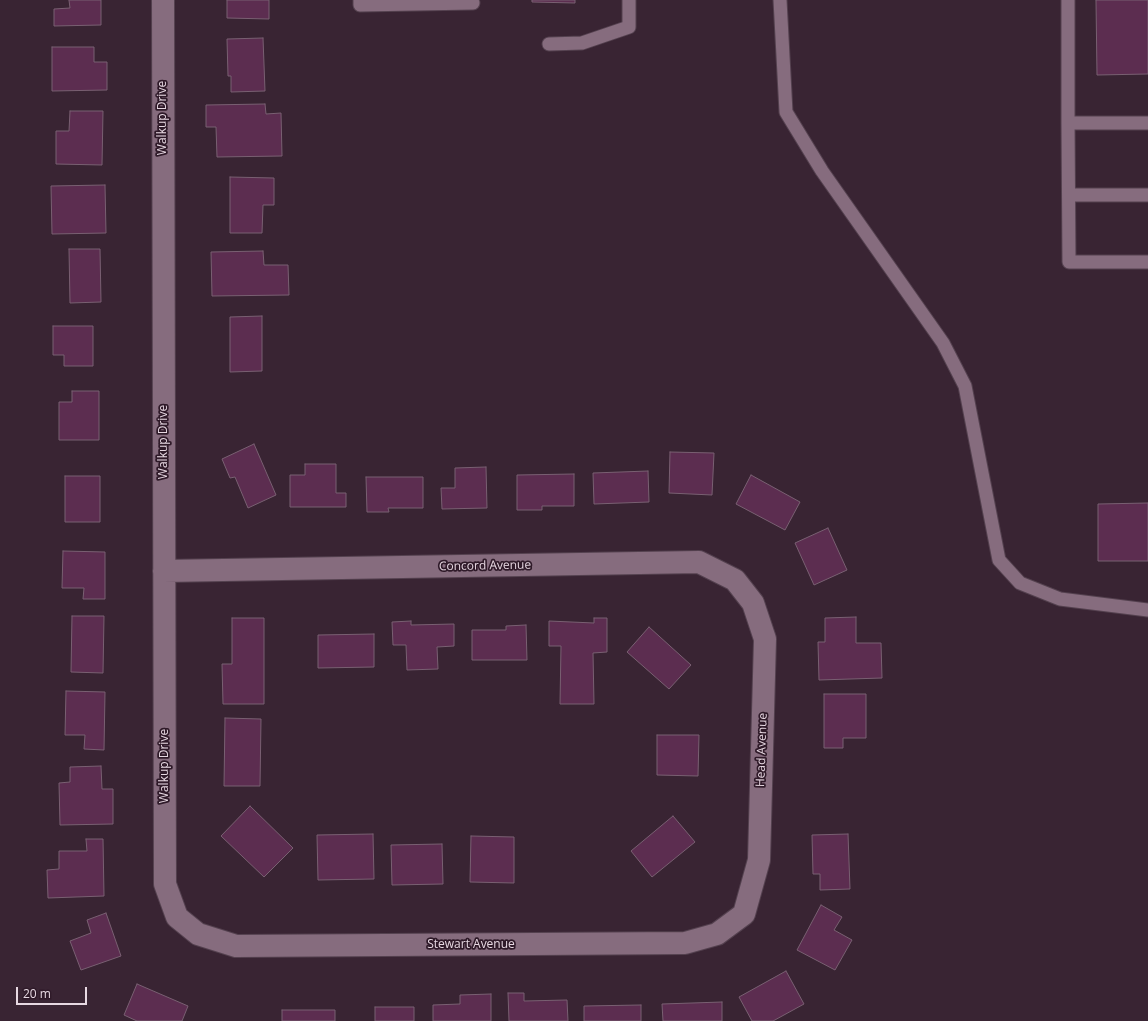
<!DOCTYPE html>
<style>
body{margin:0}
#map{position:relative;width:1148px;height:1021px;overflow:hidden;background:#392433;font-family:"Open Sans",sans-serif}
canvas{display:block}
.scale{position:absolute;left:16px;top:987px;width:71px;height:18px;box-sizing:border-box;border:2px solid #e7d8e2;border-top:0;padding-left:5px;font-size:12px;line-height:14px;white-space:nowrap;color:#e7d8e2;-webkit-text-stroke:3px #2f1a29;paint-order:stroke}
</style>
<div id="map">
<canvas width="1148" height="1021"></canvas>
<div class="scale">20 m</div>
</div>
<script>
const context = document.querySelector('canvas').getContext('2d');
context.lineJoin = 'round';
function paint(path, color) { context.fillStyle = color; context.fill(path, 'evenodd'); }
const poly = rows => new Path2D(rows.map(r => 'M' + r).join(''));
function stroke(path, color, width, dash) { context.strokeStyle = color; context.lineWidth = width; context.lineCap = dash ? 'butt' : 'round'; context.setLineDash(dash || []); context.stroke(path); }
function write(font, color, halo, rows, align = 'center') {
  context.font = font + ' "Open Sans",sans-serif'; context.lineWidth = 3.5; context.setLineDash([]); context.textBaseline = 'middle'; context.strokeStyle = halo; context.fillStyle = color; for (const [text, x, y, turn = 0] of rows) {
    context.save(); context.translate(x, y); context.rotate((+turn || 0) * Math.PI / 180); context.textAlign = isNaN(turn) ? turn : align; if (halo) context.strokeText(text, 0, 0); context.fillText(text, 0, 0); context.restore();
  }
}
const building = poly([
 [69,0,101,0,101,25,54,26,54,9,70,8,69,0],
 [227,0,269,0,269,19,227,18,227,0],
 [532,0,575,0,575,3,532,2,532,0],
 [1096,0,1148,0,1148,74,1097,75,1096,0],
 [263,38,265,91,231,92,231,76,228,76,227,39,263,38],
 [52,47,94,47,94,62,107,62,107,90,52,91,52,47],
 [265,104,266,114,281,113,282,156,217,157,216,127,206,127,206,105,265,104],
 [70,111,103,111,102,165,56,164,56,131,69,131,70,111],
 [230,177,274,178,274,205,263,205,262,233,230,233,230,177],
 [105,185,106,233,52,234,51,186,105,185],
 [69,249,100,249,101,302,70,303,69,249],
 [263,251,264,265,288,265,289,295,212,296,211,252,263,251],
 [262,316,262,371,230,372,230,317,262,316],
 [53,326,93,326,93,366,64,366,64,355,53,355,53,326],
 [72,391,99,391,99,440,59,440,59,402,72,402,72,391],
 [254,444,276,495,248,508,235,477,230,478,222,459,254,444],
 [670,452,714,453,712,495,669,493,670,452],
 [305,464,336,464,336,493,346,493,346,507,290,507,290,475,305,475,305,464],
 [486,467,487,508,442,509,441,488,455,488,455,468,486,467],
 [648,471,649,502,594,504,593,473,648,471],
 [574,474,574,506,542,506,542,510,517,510,517,475,574,474],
 [751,475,800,502,785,530,736,504,751,475],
 [65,476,100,476,100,522,65,522,65,476],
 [366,477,423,477,423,508,388,508,389,512,367,512,366,477],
 [1148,503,1148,561,1098,561,1098,504,1148,503],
 [828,528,847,570,814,585,795,543,828,528],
 [63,551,105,552,105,599,83,599,84,588,62,588,63,551],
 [72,616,104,616,103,673,71,672,72,616],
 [856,617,856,643,881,643,882,678,819,680,818,642,825,642,825,618,856,617],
 [232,618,264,618,264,704,223,704,222,664,232,664,232,618],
 [594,618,607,618,607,652,593,653,594,704,560,704,561,646,549,646,549,621,594,623,594,618],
 [411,621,411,625,454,624,454,646,437,647,438,669,407,670,406,645,393,645,392,622,411,621],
 [526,625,527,660,472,660,472,630,506,630,506,626,526,625],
 [649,627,691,665,669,689,627,652,649,627],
 [374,634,374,667,318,668,318,635,374,634],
 [66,691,105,692,104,750,84,749,85,735,65,735,66,691],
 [824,694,866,694,866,738,843,738,843,748,824,748,824,694],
 [225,718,261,719,260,786,224,786,225,718],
 [657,735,699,735,698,776,657,775,657,735],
 [101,766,102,789,113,789,113,824,60,825,59,783,70,782,70,767,101,766],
 [250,806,293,848,264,877,221,836,250,806],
 [673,816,695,842,652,877,631,851,673,816],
 [373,834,374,879,318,880,317,835,373,834],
 [848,834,850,889,820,890,820,874,813,874,812,835,848,834],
 [471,836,514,837,514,883,470,882,471,836],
 [86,839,103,839,104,896,48,898,47,870,59,869,59,851,87,851,86,839],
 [442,844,443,884,392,885,391,845,442,844],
 [821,905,842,917,834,930,852,940,835,970,797,950,821,905],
 [106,913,121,956,81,970,70,941,91,933,87,920,106,913],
 [786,971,804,1004,773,1021,752,1021,739,997,786,971],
 [137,984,188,1006,182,1021,137,1021,124,1015,137,984],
 [508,993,524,993,524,1001,567,1000,568,1021,509,1021,508,993],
 [491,994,491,1021,433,1021,433,1005,460,1004,460,995,491,994],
 [722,1002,722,1021,663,1021,662,1004,722,1002],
 [641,1005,641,1021,584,1021,584,1006,641,1005],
 [375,1007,414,1007,414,1021,375,1021,375,1007],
 [282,1010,335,1010,335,1021,282,1021,282,1010]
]);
const service = poly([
 [360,0,360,5,473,3],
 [780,0,786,112,822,171,943,343,965,386,999,560,1020,583,1060,599,1148,610],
 [1068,0,1068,123,1148,123],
 [549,44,582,43,629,27,629,0],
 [1068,123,1069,262,1148,262],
 [1069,195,1148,195]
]);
const minor = poly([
 [163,0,165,884,177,917,198,934,236,946,685,943,717,934,744,914,759,860,765,639,753,603,735,580,699,562,164,571]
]);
const streetNames = [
 ["Walkup Drive",163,118,-90],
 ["Walkup Drive",164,442,-90],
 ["Concord Avenue",485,566,-1],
 ["Head Avenue",762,750,-88],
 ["Walkup Drive",165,766,-90],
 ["Stewart Avenue",471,945]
];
paint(building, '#5c2d50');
stroke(building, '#796072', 1);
stroke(service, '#54414f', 15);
stroke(minor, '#54414f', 24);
stroke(service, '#866c7e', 13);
stroke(minor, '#866c7e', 22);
write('12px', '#e7d8e2', '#2f1a29', streetNames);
</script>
